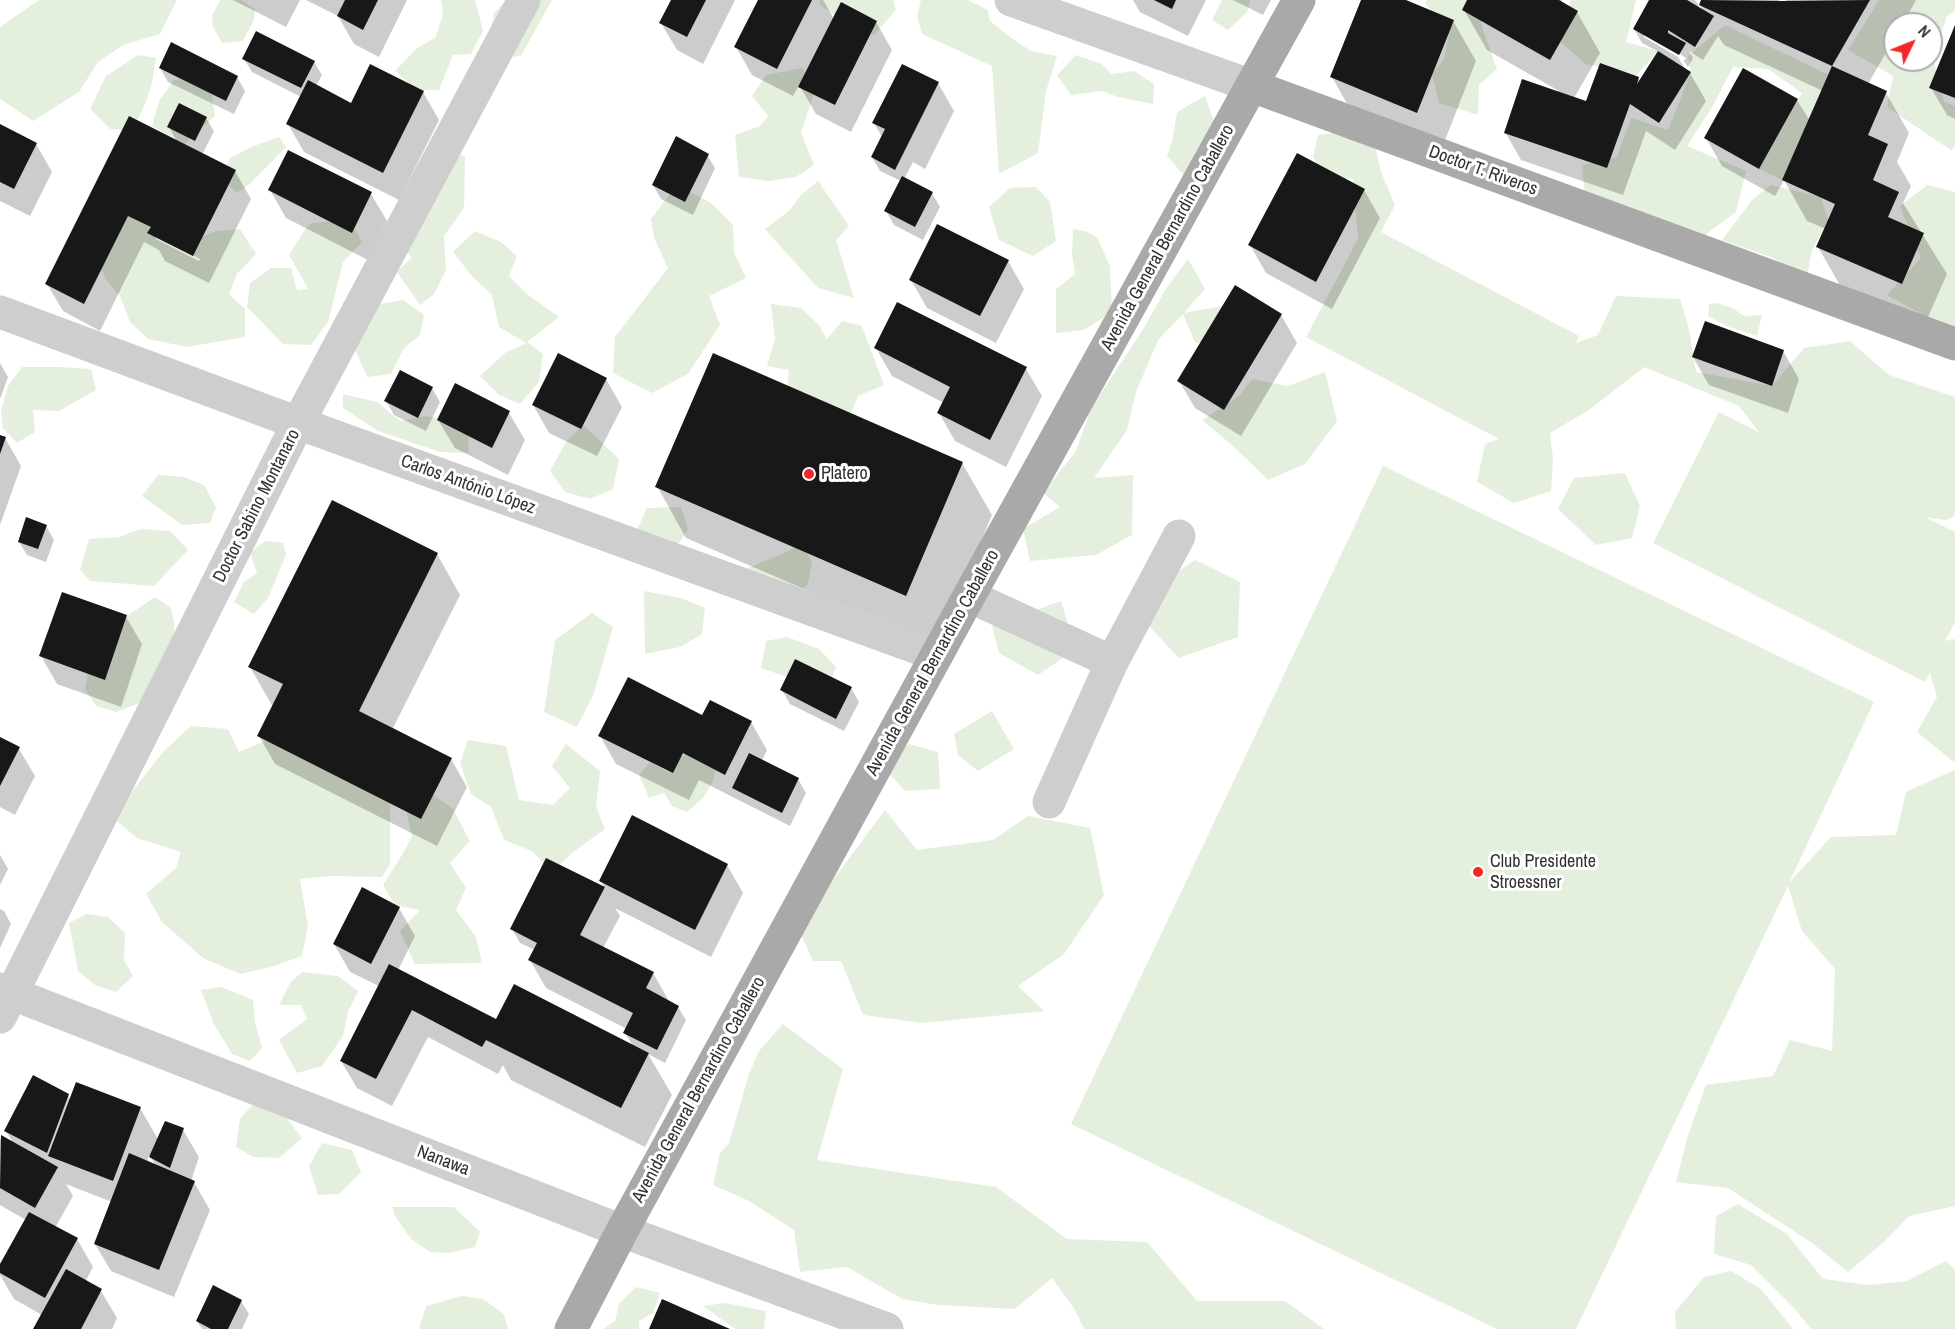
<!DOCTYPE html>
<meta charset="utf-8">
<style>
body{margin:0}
#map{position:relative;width:1955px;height:1329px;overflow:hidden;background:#fff;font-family:"Archivo Narrow",sans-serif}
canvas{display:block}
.north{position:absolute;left:1883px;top:12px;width:60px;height:60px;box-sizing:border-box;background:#fff;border:2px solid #adadad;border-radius:50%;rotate:47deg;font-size:16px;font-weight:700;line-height:24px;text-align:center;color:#313131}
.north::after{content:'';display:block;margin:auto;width:21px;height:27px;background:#f52625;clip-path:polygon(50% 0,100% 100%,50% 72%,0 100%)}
</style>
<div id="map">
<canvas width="1955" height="1329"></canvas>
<div class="north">N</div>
</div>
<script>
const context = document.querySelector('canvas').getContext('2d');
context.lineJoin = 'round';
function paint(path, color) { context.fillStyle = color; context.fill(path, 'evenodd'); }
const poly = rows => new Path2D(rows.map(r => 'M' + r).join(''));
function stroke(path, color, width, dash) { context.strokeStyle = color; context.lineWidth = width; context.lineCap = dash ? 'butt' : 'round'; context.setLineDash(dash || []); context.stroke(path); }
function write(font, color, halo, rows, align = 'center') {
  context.font = font + ' "Archivo Narrow",sans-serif'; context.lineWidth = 6; context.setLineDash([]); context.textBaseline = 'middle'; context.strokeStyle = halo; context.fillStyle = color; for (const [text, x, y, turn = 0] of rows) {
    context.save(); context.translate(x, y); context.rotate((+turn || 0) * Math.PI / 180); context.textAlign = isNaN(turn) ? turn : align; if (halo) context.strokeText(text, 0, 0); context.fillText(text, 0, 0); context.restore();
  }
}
const green = poly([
 [39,0,176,0,176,2,160,34,123,45,98,62,79,92,33,121,0,99,0,27],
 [220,0,241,0,255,9,254,20,243,41,222,43,213,27,212,16],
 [441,0,475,0,483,31,471,54,453,55,439,90,417,90,395,71,417,48,435,38,443,15],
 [507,0,552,0,521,56,503,57,489,43,494,13],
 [821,0,893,0,896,10,874,35,854,29,819,4],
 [921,0,968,0,988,10,990,21,1010,37,1031,51,1057,56,1046,91,1038,153,999,174,992,66,922,34,917,16],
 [1222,0,1250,0,1247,12,1228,30,1212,20],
 [1427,0,1476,0,1483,30,1497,69,1479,85,1478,115,1439,103,1432,74,1444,59,1449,34,1425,3],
 [1571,0,1636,0,1626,42,1658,51,1636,76,1586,64,1560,42],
 [1879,0,1955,0,1955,11,1947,16,1933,58,1944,102,1955,106,1955,145,1952,151,1887,107,1893,76,1848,50],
 [1895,24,1931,24,1931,60,1895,60],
 [1725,25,1829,75,1782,180,1759,169,1802,93,1768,69,1733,67,1711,109,1687,146,1746,171,1736,212,1698,240,1585,197,1582,165,1617,157,1631,118,1668,130,1691,72,1688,56],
 [138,55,156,58,152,83,146,102,133,130,110,129,90,109,106,76],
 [1076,55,1102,64,1111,74,1134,71,1154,84,1153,104,1118,97,1102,91,1071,95,1057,75],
 [802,68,816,87,801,133,814,165,796,177,769,181,739,177,735,135,760,126,768,116,752,96,766,75],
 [198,75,211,87,215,116,184,144,152,126,159,101,174,80],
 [1205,96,1215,124,1184,175,1167,156,1172,142,1177,112],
 [1340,132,1373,137,1381,172,1395,205,1381,232,1579,336,1576,343,1598,335,1616,296,1680,299,1689,329,1696,372,1772,386,1804,348,1850,341,1889,375,1955,397,1955,516,1946,520,1925,517,1955,532,1955,622,1945,641,1955,639,1955,763,1917,732,1937,697,1930,673,1925,682,1653,543,1719,412,1759,432,1739,406,1644,367,1589,410,1550,433,1553,458,1551,491,1514,503,1477,482,1485,444,1499,439,1306,337,1358,239,1353,179,1324,176,1313,157,1318,135],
 [279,137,286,147,250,184,237,193,222,179,230,158,251,147],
 [441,149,465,156,464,208,444,236,446,271,434,294,420,305,397,272,412,257,405,252],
 [818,181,849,226,836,240,854,298,818,288,765,229,789,211,801,195],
 [113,185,203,236,217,231,240,229,256,254,237,274,229,294,245,309,245,337,187,347,148,339,130,322,120,296,107,281,81,229],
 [1771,185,1821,197,1828,220,1811,253,1807,279,1773,258,1722,240,1752,200],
 [1927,185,1955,192,1955,329,1941,325,1887,295,1921,258,1900,206],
 [1036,187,1050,202,1056,241,1033,256,999,240,989,207,1010,188],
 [690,192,711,203,733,225,734,252,746,278,709,296,720,325,688,374,652,393,613,373,615,337,668,268,654,238,651,219,670,194],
 [350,220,362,242,343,262,328,322,311,345,283,344,247,307,250,283,271,268,291,268,297,290,308,289,289,255,307,226,312,223],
 [1073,229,1085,231,1097,237,1110,266,1112,312,1084,330,1056,333,1056,289,1075,274,1072,253],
 [475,231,501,242,517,256,509,276,528,295,559,317,527,342,543,354,539,382,520,404,499,395,480,376,505,353,526,343,499,327,492,295,471,275,453,252],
 [1188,259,1205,289,1184,313,1233,304,1220,341,1195,343,1183,314,1158,340,1136,392,1127,430,1094,478,1133,475,1132,535,1096,555,1030,561,1023,529,1060,507,1043,493,1076,451,1091,408,1142,331,1167,287],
 [403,300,424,315,420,335,404,348,391,374,367,377,355,349,374,305],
 [1718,303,1734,309,1744,316,1762,315,1757,336,1729,327,1708,316,1709,304],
 [771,304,801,308,819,325,827,339,842,321,862,326,884,385,858,396,851,413,787,391,789,370,767,366,775,339],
 [22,367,59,367,91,369,96,390,59,411,33,410,35,432,17,443,3,428,1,411,8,386],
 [1325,372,1337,421,1305,464,1268,480,1233,446,1202,420,1239,396,1252,379,1288,386],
 [343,394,377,402,400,421,425,416,450,420,468,436,469,453,440,452,378,431,343,408],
 [583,425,619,459,613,489,590,499,565,492,550,471,566,442],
 [1383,466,1874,702,1789,883,1831,837,1896,835,1906,792,1954,770,1955,772,1955,1206,1909,1216,1885,1241,1848,1272,1812,1243,1728,1188,1676,1182,1688,1135,1706,1085,1773,1076,1790,1040,1832,1051,1835,969,1802,931,1788,886,1576,1329,1497,1329,1071,1124],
 [1625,473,1640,506,1632,538,1596,545,1558,509,1574,478],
 [158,475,184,477,204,485,216,507,210,523,182,525,142,496],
 [681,507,688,530,674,550,634,536,647,508],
 [141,529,170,531,188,550,154,586,90,581,80,570,89,539,119,537],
 [265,541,283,543,286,555,268,598,254,614,234,602,244,582,257,573,250,553],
 [802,544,812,562,808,584,781,606,755,603,748,568,782,554],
 [1195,560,1240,582,1238,637,1179,658,1145,622,1158,585],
 [644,591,681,598,705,608,702,634,680,647,645,654],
 [155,597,171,608,174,624,177,658,153,698,116,712,96,706,85,689,90,662,99,635],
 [1061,601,1076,649,1038,675,999,653,992,626],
 [592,613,613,627,594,693,577,727,544,712,555,640],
 [787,637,819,649,836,667,829,687,805,683,761,668,766,641],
 [992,711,1014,749,978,771,958,755,954,734],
 [191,726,228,729,239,752,274,737,350,770,390,803,390,864,382,877,332,876,300,879,308,926,302,956,271,967,240,974,203,958,162,922,146,894,176,868,181,852,137,838,112,817,163,752],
 [468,740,506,746,519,800,553,805,570,788,552,766,566,744,600,771,596,806,605,829,573,852,552,872,532,851,504,840,491,807,471,794,460,763],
 [909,744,938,752,940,789,905,791,884,768],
 [690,752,717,759,713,781,703,798,687,812,672,806,664,793,649,798,639,775,650,762,668,772,673,761],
 [430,792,453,809,470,841,450,863,466,888,456,910,476,937,482,963,415,964,400,931,420,910,395,905,383,885,402,855,412,836,404,802],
 [885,810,917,850,993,840,1028,816,1090,828,1104,895,1064,954,1018,986,1044,1011,922,1023,863,1015,841,961,813,961,798,927],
 [87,914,108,917,125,933,124,960,133,976,116,992,95,985,78,971,69,923],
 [302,972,338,976,358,991,348,1012,343,1036,322,1066,297,1073,279,1040,307,1019,301,1005,279,1005,290,983],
 [221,987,253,1000,255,1022,262,1048,250,1061,232,1054,214,1024,201,990],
 [783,1024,843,1069,817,1160,996,1187,1067,1239,1147,1242,1197,1301,1285,1301,1324,1329,1084,1329,1075,1310,1052,1278,1015,1309,938,1305,902,1299,847,1267,800,1272,794,1230,749,1201,713,1185,720,1153,729,1143,749,1074,759,1051],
 [254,1103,284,1115,302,1138,279,1158,253,1157,236,1147,240,1119],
 [322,1143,352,1150,361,1172,339,1194,318,1195,309,1166],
 [1738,1204,1787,1234,1823,1279,1870,1285,1907,1281,1946,1261,1955,1269,1955,1329,1811,1329,1794,1308,1751,1265,1714,1254,1716,1216],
 [392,1207,454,1207,480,1232,475,1247,449,1253,430,1252,411,1239,395,1216],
 [1731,1271,1761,1289,1793,1329,1676,1329,1675,1312,1704,1277],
 [636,1287,660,1293,653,1313,639,1321,639,1329,603,1329,615,1321,619,1304],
 [462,1296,483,1299,504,1314,508,1329,419,1329,426,1306],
 [725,1303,766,1311,764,1329,735,1329,703,1306]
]);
const shadow = poly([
 [233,0,300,0,286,27],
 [306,0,407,0,379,57,354,44,338,16],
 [672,0,735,0,703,64,677,50,661,23],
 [759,0,823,0,834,19,876,22,892,50,851,132,816,114,799,85,793,96,752,75,736,47],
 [1133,0,1206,0,1188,36,1140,12],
 [1233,0,1271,0,1263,15],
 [1363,0,1402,0,1453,21,1476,61,1440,153,1355,118,1332,77],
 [1469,0,1562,0,1561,3,1577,12,1600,53,1574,98,1587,103,1638,78,1640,81,1659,52,1642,43,1634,29,1651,0,1695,0,1699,6,1698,8,1704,12,1700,5,1703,0,1778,0,1784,3,1786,0,1916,0,1903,24,1895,24,1895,37,1868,84,1886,93,1909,133,1897,162,1911,186,1903,203,1947,274,1925,324,1841,287,1818,247,1826,229,1807,221,1784,180,1775,196,1722,166,1706,138,1797,100,1810,121,1823,91,1724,45,1718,36,1703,60,1689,51,1693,58,1688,67,1683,60,1685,60,1686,58,1680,54,1677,48,1644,34,1644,37,1678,57,1686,70,1690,73,1706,101,1675,150,1646,131,1623,195,1521,160,1505,132,1559,91,1487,50,1464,10],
 [1955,29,1955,119,1947,115,1931,88],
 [244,59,314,62,322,75,316,86,352,105,423,92,439,120,399,200,304,152,288,124,301,97,252,72],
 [160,68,237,77,245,91,234,114,168,82],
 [938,83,954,111,925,169,913,162,904,179,932,193,940,207,923,240,894,225,886,211,901,181,880,171,872,157,882,137,874,123],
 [206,118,214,131,202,155,235,171,251,199,209,283,165,261,159,250,144,242,100,331,63,311,47,284,177,142,169,127],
 [156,236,200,259,199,261,156,239],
 [0,126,36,144,52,172,30,216,0,201],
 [289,152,371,194,387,221,368,260,286,218,270,190],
 [707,155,715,168,693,215,661,199,653,185],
 [1364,190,1380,218,1332,309,1266,273,1250,245],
 [1008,261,1024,289,996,343,927,308,911,280],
 [1281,315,1297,343,1241,436,1195,408,1179,381],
 [876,348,1026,369,1042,396,1006,467,955,441,939,413,944,403,892,376],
 [1783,351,1799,379,1788,413,1709,385,1693,357],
 [713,355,962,463,992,515,936,646,686,538,657,486],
 [0,363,8,377,0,399],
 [606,379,622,407,597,456,549,433,533,405],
 [432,388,440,402,426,431,394,415,386,401],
 [509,413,525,440,508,475,455,448,438,420],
 [0,436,5,438,21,466,0,525],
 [46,526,54,540,46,562,27,555,19,542],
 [437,554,460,595,393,728,451,759,467,787,437,846,275,764,259,736,273,707,250,667],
 [126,617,142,644,121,707,57,684,41,656],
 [851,688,859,702,844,731,790,704,782,690],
 [703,717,751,722,767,750,762,761,798,779,806,793,790,826,699,780,689,800,616,764,600,736],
 [0,739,19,749,35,776,15,815,0,807],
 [0,855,8,869,0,885],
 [547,860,605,889,601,881,727,865,743,893,711,957,615,908,620,916,603,948,653,973,669,1001,678,1007,686,1020,665,1063,648,1054,672,1095,645,1147,511,1080,503,1065,498,1074,428,1037,392,1106,357,1088,341,1061,379,986,350,972,334,944,399,908,415,936,398,970,495,1020,633,1046,625,1033,627,1029,546,988,530,960,535,950,520,943,512,929],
 [0,909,4,911,11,924,0,948],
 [68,1095,70,1100,140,1108,158,1139,183,1130,199,1157,191,1181,194,1182,210,1210,174,1297,111,1271,95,1244,112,1202,66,1184,73,1196,55,1228,77,1239,93,1267,85,1282,101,1291,117,1318,112,1329,35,1329,42,1315,14,1299,0,1275,0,1267,26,1220,0,1205,0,1140,2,1137,13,1143,6,1131],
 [149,1155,156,1166,147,1162],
 [241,1301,249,1314,242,1329,202,1329,197,1321]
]);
const building = poly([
 [345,0,378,0,363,30,337,16],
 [671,0,706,0,687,37,659,23],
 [758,0,812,0,777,69,734,47],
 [1154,0,1176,0,1172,9],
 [1361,0,1406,0,1454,20,1417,113,1330,77],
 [1467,0,1559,0,1578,11,1550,60,1462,10],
 [1649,0,1687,0,1714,16,1695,47,1668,30,1668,33,1686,43,1679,55,1633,29],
 [1701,0,1783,1,1870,0,1832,66,1699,5],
 [841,2,877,21,835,105,798,87],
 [1955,25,1955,98,1929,88],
 [256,31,315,61,301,88,242,59],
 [171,42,238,76,226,101,159,68],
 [1658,51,1691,72,1659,123,1630,104,1607,168,1504,133,1522,79,1586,101,1600,63,1639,77,1637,84],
 [370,64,424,91,383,173,286,124,308,80,351,103],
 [902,64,939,82,895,170,871,157,885,129,872,123],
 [1832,66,1887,91,1868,135,1888,144,1873,180,1899,192,1888,217,1924,233,1902,284,1816,247,1835,204,1782,180],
 [1743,68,1798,99,1759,169,1704,138],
 [179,103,207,117,195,141,167,127],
 [129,116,236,170,193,256,147,233,151,227,128,216,84,304,45,284],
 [0,124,37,143,14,189,0,182],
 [676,136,709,154,685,202,652,185],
 [288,150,372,192,352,233,268,190],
 [1297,153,1365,189,1316,282,1248,245],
 [902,176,933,192,915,227,884,211],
 [937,224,1009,260,980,316,909,280],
 [1235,285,1282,314,1224,410,1177,381],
 [897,302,1027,367,990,440,937,413,950,387,874,348],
 [1705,321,1784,350,1772,386,1692,357],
 [558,353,607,378,581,429,532,405],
 [713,353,963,462,906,596,655,487],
 [400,370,433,387,418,418,384,401],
 [455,383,510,411,492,448,437,420],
 [0,435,6,437,0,454],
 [332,500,438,553,359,711,452,758,421,819,257,736,283,684,248,667],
 [26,517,47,525,38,549,18,542],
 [62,592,127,615,105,680,39,656],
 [795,659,852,687,836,719,780,690],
 [628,677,702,715,710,700,752,721,725,775,683,753,673,773,598,736],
 [0,737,20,747,0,786],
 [749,753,799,778,782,813,732,788],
 [632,815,728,864,695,930,599,881],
 [546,858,605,887,580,935,654,972,646,988,679,1006,657,1050,623,1033,633,1013,528,960,537,943,510,929],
 [362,887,400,907,371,964,333,944],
 [389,964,496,1019,514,984,649,1053,621,1108,486,1040,482,1047,412,1010,376,1079,340,1061],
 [33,1075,69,1094,47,1153,4,1131],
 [76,1082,141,1107,113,1181,48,1156],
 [165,1121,184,1128,170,1168,149,1157],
 [1,1135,58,1167,35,1208,0,1188],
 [129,1153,195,1181,159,1270,94,1244],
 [29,1212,78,1238,45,1298,0,1273,0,1264],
 [66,1269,102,1289,81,1329,33,1329],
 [213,1285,242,1300,228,1329,211,1329,196,1321],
 [662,1299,730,1329,649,1329]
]);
const minor = poly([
 [1011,0,1252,86],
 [0,312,298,423,937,655],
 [969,596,1112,662],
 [1049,802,1112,662,1179,536],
 [0,989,622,1231,887,1329],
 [0,1017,298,423,524,0]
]);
const major = poly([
 [1252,86,1955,344],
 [571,1329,622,1231,969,596,1299,0]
]);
const markers = [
 [809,474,6,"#f52625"],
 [1478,872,6,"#f52625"]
];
const streetNames = [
 ["Doctor T. Riveros",1483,171,20],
 ["Avenida General Bernardino Caballero",1168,238,-61],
 ["Carlos António López",468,485,20],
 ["Doctor Sabino Montanaro",257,506,-63],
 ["Avenida General Bernardino Caballero",933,663,-61],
 ["Avenida General Bernardino Caballero",699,1090,-61],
 ["Nanawa",443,1161,21]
];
const poiNames = [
 ["Platero",821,474],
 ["Club Presidente",1490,862],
 ["Stroessner",1490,883]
];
paint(green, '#e5efde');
paint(shadow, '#0003');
paint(building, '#181818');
stroke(minor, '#cecece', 33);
stroke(major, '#a9a9a9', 33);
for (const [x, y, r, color] of markers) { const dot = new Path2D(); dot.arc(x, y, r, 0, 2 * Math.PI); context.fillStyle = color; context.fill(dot); stroke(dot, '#fff', 2); }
write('18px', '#313131', '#fff', streetNames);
write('18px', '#313131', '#fff', poiNames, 'left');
</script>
